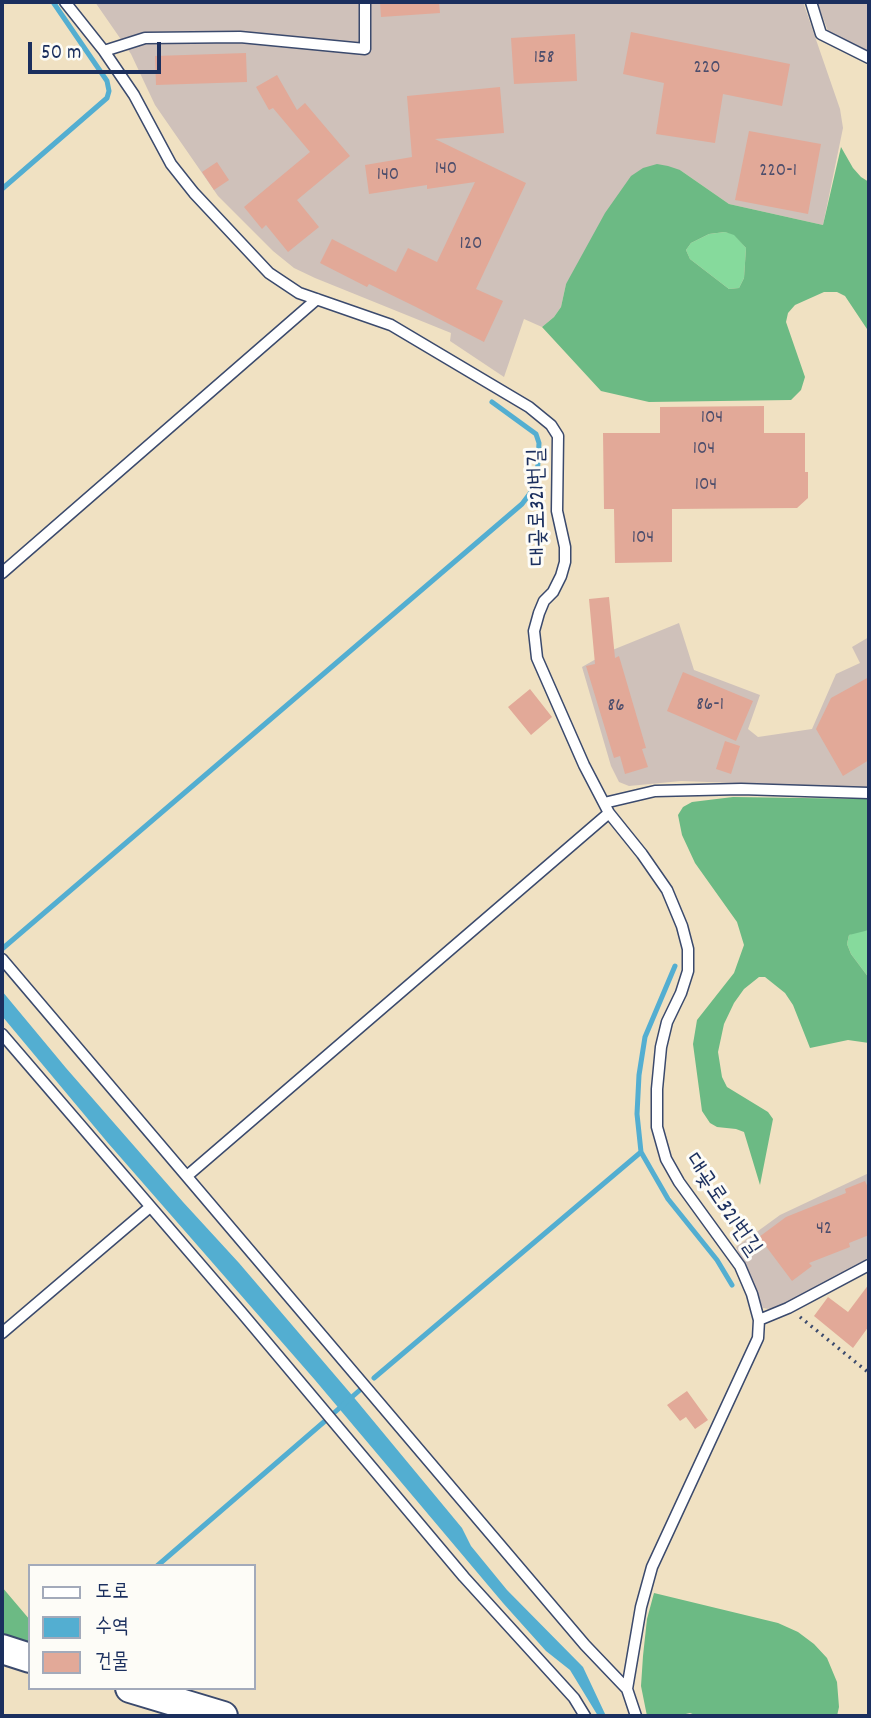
<!DOCTYPE html>
<meta charset="utf-8">
<style>
body{margin:0}
#map{position:relative;width:871px;height:1718px;overflow:hidden;background:#f0e1c2;font-family:Dekko,"Poor Story",sans-serif}
canvas{display:block}
.frame{position:absolute;inset:0;border:4px solid #1b2f5e;pointer-events:none}
.legend{position:absolute;left:28px;top:1564px;width:228px;height:126px;box-sizing:border-box;background:#fdfcf7;border:2px solid #a3aaba;margin:0;padding:9px 12px;list-style:none;font-size:21px;color:#1b2f5e}
.legend li{display:flex;align-items:center;gap:14px;height:35px}
.legend b{width:35px;border:2px solid #a3aaba}
.scale{position:absolute;left:28px;top:42px;width:133px;height:32px;box-sizing:border-box;border:4px solid #1b2f5e;border-top:0;padding-left:9px;font-size:21px;line-height:24px;white-space:nowrap;color:#1b2f5e;-webkit-text-stroke:5px #fdfcf7;paint-order:stroke}
</style>
<div id="map">
<canvas width="871" height="1718"></canvas>
<div class="frame"></div>
<ul class="legend">
<li><b style="height:9px;background:#fff"></b>도로</li>
<li><b style="height:19px;background:#53aed1"></b>수역</li>
<li><b style="height:19px;background:#e2a998"></b>건물</li>
</ul>
<div class="scale">50 m</div>
</div>
<script>
const context = document.querySelector('canvas').getContext('2d');
context.lineJoin = 'round';
function paint(path, color) { context.fillStyle = color; context.fill(path, 'evenodd'); }
const poly = rows => new Path2D(rows.map(r => 'M' + r).join(''));
function stroke(path, color, width, dash) { context.strokeStyle = color; context.lineWidth = width; context.lineCap = dash ? 'butt' : 'round'; context.setLineDash(dash || []); context.stroke(path); }
function write(font, color, halo, rows, align = 'center') {
  context.font = font + ' Dekko,"Poor Story",sans-serif'; context.lineWidth = 6; context.setLineDash([]); context.textBaseline = 'middle'; context.strokeStyle = halo; context.fillStyle = color; for (const [text, x, y, turn = 0] of rows) {
    context.save(); context.translate(x, y); context.rotate((+turn || 0) * Math.PI / 180); context.textAlign = isNaN(turn) ? turn : align; if (halo) context.strokeText(text, 0, 0); context.fillText(text, 0, 0); context.restore();
  }
}
const industrial = poly([
 [95,2,803,2,840,109,843,128,823,225,729,204,680,170,566,284,561,307,554,317,542,327,524,319,504,377,450,341,451,333,315,278,294,268,273,251,218,196,155,105,131,54],
 [817,2,869,2,869,52,828,31],
 [679,623,694,670,760,695,748,729,758,737,812,729,836,674,860,663,852,647,869,637,869,788,681,781,629,786,619,782,611,766,582,667,610,651],
 [869,1173,869,1259,775,1310,763,1308,736,1247,780,1215]
]);
const green = poly([
 [725,232,734,234,746,248,744,278,739,288,729,289,690,259,686,250,691,243,709,234],
 [869,930,869,978,851,954,847,944,849,935,858,931]
]);
const forest = poly([
 [841,147,853,168,861,177,869,182,869,332,845,296,837,292,824,292,795,305,788,313,786,322,805,377,801,390,791,400,649,402,601,391,542,327,554,317,561,307,566,284,605,213,631,176,643,168,657,164,668,166,680,170,729,204,823,225],
 [725,232,734,235,746,248,744,278,739,288,729,289,690,259,686,250,691,243,709,234],
 [733,797,869,799,869,930,849,935,847,944,851,954,869,978,869,1043,848,1040,810,1048,793,1005,785,993,765,977,759,977,744,989,734,1003,724,1024,718,1052,722,1077,727,1087,768,1112,773,1119,760,1185,744,1132,736,1129,717,1127,710,1123,702,1111,693,1044,697,1020,734,973,744,945,737,922,695,863,682,835,678,815,683,807,692,802],
 [2,1587,30,1620,30,1642,2,1634],
 [654,1593,778,1623,798,1632,814,1644,827,1658,837,1682,839,1707,837,1716,698,1716,690,1713,677,1716,647,1716,641,1686,643,1656,647,1619]
]);
const water = poly([
 [2,991,66,1068,183,1202,239,1263,351,1394,462,1528,471,1546,507,1590,583,1667,606,1716,598,1716,570,1670,546,1651,503,1603,315,1380,108,1143,2,1016]
]);
const stream = poly([
 [2,189,107,98,109,91,107,81,53,2],
 [2,949,522,504,531,492,537,480,539,443,536,434,492,402],
 [641,1152,668,1199,717,1260,732,1285],
 [374,1378,641,1152,637,1114,639,1075,645,1037,675,966],
 [335,1412,361,1389],
 [157,1566,325,1421]
]);
const building = poly([
 [380,2,439,2,440,13,381,17],
 [631,32,790,64,782,106,723,94,715,143,656,134,664,83,623,74],
 [575,34,577,81,514,84,511,38],
 [246,53,247,82,156,85,155,56],
 [277,75,297,110,305,103,350,156,297,200,319,227,288,252,266,225,262,229,244,207,310,152,273,108,269,110,256,87],
 [500,87,504,133,435,139,526,183,476,289,503,301,484,342,416,307,369,284,367,287,320,263,332,239,396,272,408,248,437,262,475,182,427,189,427,185,369,194,365,165,412,157,407,96],
 [749,131,821,144,808,214,735,200],
 [217,162,229,180,214,190,202,172],
 [764,406,764,433,805,433,805,472,808,472,808,498,797,508,672,509,672,562,615,563,614,509,604,509,603,433,660,433,660,407],
 [609,597,615,658,619,656,646,748,642,749,648,767,625,774,620,756,614,758,586,666,595,664,589,599],
 [683,672,753,701,736,741,667,711],
 [869,677,869,760,843,776,816,729,831,698],
 [530,689,552,717,531,735,508,707],
 [725,741,740,746,731,774,716,769],
 [865,1181,869,1190,869,1235,849,1243,850,1247,809,1263,812,1266,792,1281,759,1237,786,1217,846,1193,845,1189],
 [869,1284,869,1326,853,1348,814,1316,828,1297,848,1312],
 [687,1391,708,1420,695,1429,686,1417,680,1421,667,1405]
]);
const path = poly([
 [800,1317,869,1373]
]);
const lane = poly([
 [65,2,104,51,134,95,171,164,194,193,269,273,299,293,391,325,529,407,551,425,558,436,557,511,565,547,565,562,561,576,553,592,544,601,539,613,534,631,537,658,584,765,609,813,642,854,667,890,682,926,688,949,688,971,681,993,667,1022,661,1047,657,1089,657,1127,666,1159,679,1182,740,1266,752,1294,759,1320,758,1338,652,1567,641,1607,627,1689,636,1716],
 [811,2,821,34,869,58],
 [104,51,145,38,240,37,365,49,365,2],
 [2,573,317,299],
 [604,803,655,791,741,789,869,793],
 [2,959,585,1645,627,1689],
 [2,1034,242,1313,464,1577,574,1698,585,1716],
 [187,1176,609,813],
 [759,1320,788,1308,869,1265],
 [2,1333,150,1207]
]);
const secondary = poly([
 [2,1649,30,1658],
 [130,1688,223,1716]
]);
const numberNames = [
 ["158",544,59],
 ["220",707,69],
 ["140",446,170],
 ["220-1",778,172],
 ["140",388,176],
 ["120",471,245],
 ["104",712,419],
 ["104",704,450],
 ["104",706,486],
 ["104",643,539],
 ["86-1",710,706],
 ["86",616,707],
 ["42",824,1230]
];
const streetNames = [
 ["대곶로321번길",540,507,-91],
 ["대곶로321번길",721,1206,56]
];
paint(industrial, '#cfc1ba');
paint(green, '#86da9c');
paint(forest, '#6cba84');
paint(water, '#53aed1');
stroke(stream, '#53aed1', 5);
paint(building, '#e2a998');
stroke(lane, '#3b4a6d', 13);
stroke(secondary, '#3b4a6d', 32);
stroke(path, '#3b4a6d', 3.5, [2, 5]);
stroke(lane, '#fff', 10);
stroke(secondary, '#fff', 28);
write('19px', '#4d4e6c', null, numberNames);
write('23px', '#1b2f5e', '#fdfcf7', streetNames);
</script>
